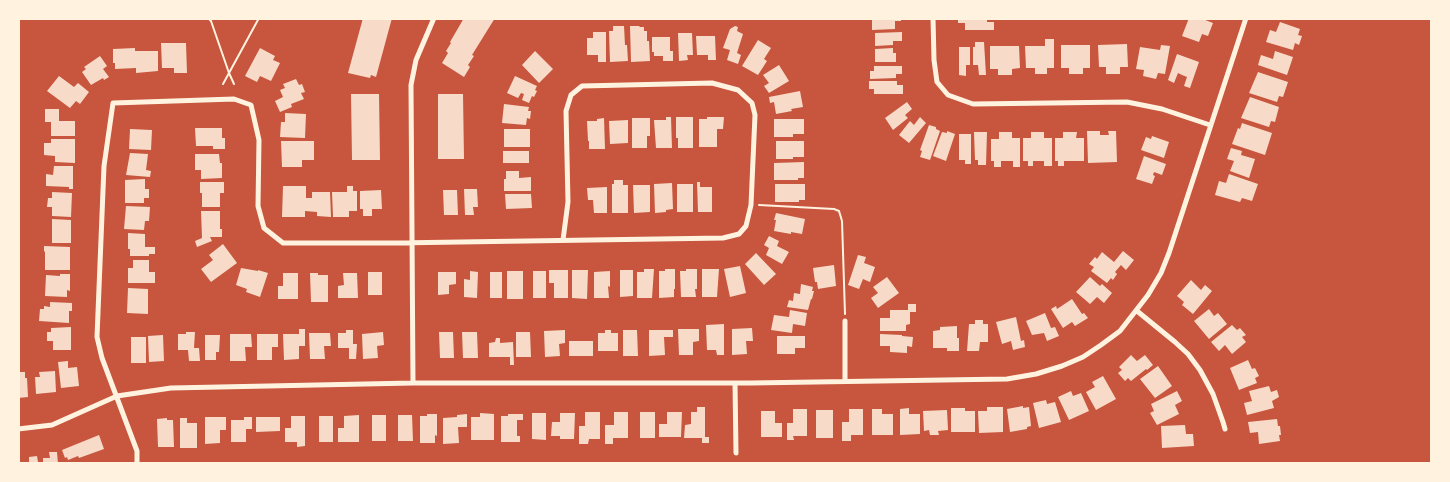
<!DOCTYPE html>
<style>
body{margin:0}
#map{position:relative;width:1450px;height:482px;overflow:hidden;background:#c8553d;font-family:Roboto,sans-serif}
canvas{display:block}
.frame{position:absolute;inset:0;border:20px solid #fff3e0;pointer-events:none}
</style>
<div id="map">
<canvas width="1450" height="482"></canvas>
<div class="frame"></div>
</div>
<script>
const context = document.querySelector('canvas').getContext('2d');
context.lineJoin = 'round';
function paint(path, color) { context.fillStyle = color; context.fill(path, 'evenodd'); }
const poly = rows => new Path2D(rows.map(r => 'M' + r).join(''));
function stroke(path, color, width, dash) { context.strokeStyle = color; context.lineWidth = width; context.lineCap = dash ? 'butt' : 'round'; context.setLineDash(dash || []); context.stroke(path); }
const building = poly([
 [363,18,392,18,376,77,371,75,370,78,348,73],
 [464,18,495,18,472,55,474,56,468,65,470,67,464,77,442,63,448,53,446,51,451,43,450,42],
 [872,18,901,18,901,21,895,21,895,29,872,30],
 [958,18,987,18,987,22,994,22,994,30,965,30,965,23,958,23],
 [1189,18,1200,18,1213,23,1208,36,1202,34,1199,42,1182,36],
 [1280,22,1300,29,1298,35,1302,36,1299,45,1295,43,1293,50,1266,42,1270,30,1276,32],
 [613,26,624,26,625,45,627,45,628,61,610,62,609,31,613,31],
 [630,26,639,26,640,27,644,27,644,31,647,31,647,41,649,41,650,61,631,62],
 [735,26,738,27,737,31,743,34,737,53,741,55,738,64,727,60,730,50,723,48,730,29],
 [593,32,606,32,606,62,598,62,598,55,587,55,587,38,593,38],
 [902,32,902,41,893,41,893,45,875,46,875,33],
 [678,33,692,33,693,55,687,55,688,60,679,61],
 [696,36,715,36,716,60,708,60,708,55,697,55],
 [652,37,670,37,670,51,673,51,673,61,663,61,663,56,654,56,654,52,652,52],
 [1045,39,1054,39,1054,68,1047,68,1047,74,1035,74,1035,68,1026,68,1025,46,1045,46],
 [758,40,771,48,764,59,767,61,758,75,742,66],
 [975,42,984,42,986,75,979,75,978,65,973,65,973,47,975,47],
 [161,43,186,43,187,73,174,73,174,68,162,68],
 [1127,44,1128,67,1120,67,1120,74,1106,74,1106,67,1099,67,1098,45],
 [1061,45,1090,45,1090,68,1083,68,1083,74,1069,74,1069,68,1061,68],
 [1161,45,1170,46,1165,74,1158,73,1156,79,1143,76,1144,70,1136,69,1140,47,1160,50],
 [990,46,1019,46,1020,68,1012,69,1012,75,998,75,998,69,990,69],
 [959,47,970,47,970,65,966,65,966,76,959,75],
 [135,48,135,51,158,51,158,71,136,73,136,68,115,69,115,63,113,63,113,49],
 [260,48,275,56,273,60,280,63,271,81,260,76,257,82,245,76],
 [893,48,893,53,896,53,896,62,875,62,875,49],
 [535,51,553,69,539,83,522,65],
 [1275,51,1293,57,1287,75,1258,65,1261,55,1273,59],
 [1177,54,1199,62,1190,88,1184,86,1187,77,1182,75,1178,73,1174,83,1168,80],
 [100,56,107,66,103,69,109,77,104,80,103,78,91,85,82,72,86,69,84,67],
 [779,65,789,81,769,93,764,86,769,83,763,75],
 [874,66,902,66,902,74,896,74,896,78,870,79,870,71,874,71],
 [1258,72,1288,82,1283,97,1279,96,1277,102,1249,93],
 [59,76,74,87,78,83,89,92,80,104,76,101,70,108,47,91],
 [515,76,537,86,535,90,537,91,534,97,532,96,529,103,522,100,524,94,521,93,518,98,507,93],
 [296,79,299,85,302,84,305,92,301,93,304,99,291,104,292,107,280,112,275,101,283,97,280,90,285,88,283,84],
 [869,81,897,81,897,85,903,85,903,94,874,94,874,89,869,89],
 [800,91,803,107,791,109,792,111,776,114,774,102,770,103,769,97],
 [351,94,379,94,380,160,352,160],
 [438,94,463,94,464,159,438,159],
 [1250,97,1279,107,1275,122,1271,121,1269,127,1241,118],
 [907,102,912,109,905,115,908,118,893,130,885,118],
 [504,104,529,107,528,111,531,111,530,119,527,118,526,125,502,123],
 [45,109,59,109,59,121,75,121,75,136,51,136,51,122,45,122],
 [285,113,306,114,305,138,280,137,281,122,285,122],
 [666,117,671,117,672,148,656,148,654,120,666,120],
 [676,117,693,117,693,148,678,148,678,138,676,138],
 [707,117,724,117,723,129,717,129,717,147,699,147,699,119,707,119],
 [920,117,926,123,909,143,899,135,910,121,914,125],
 [604,118,605,149,589,149,589,141,588,141,587,121,597,121,597,119],
 [632,118,650,118,650,136,647,136,647,148,632,148],
 [774,119,804,119,804,134,793,134,793,137,774,137],
 [628,120,628,143,610,144,609,121],
 [1242,123,1272,133,1265,155,1232,144,1238,128,1240,129],
 [929,125,936,127,936,129,940,131,930,160,920,157,922,151,920,150],
 [195,128,222,128,222,138,225,138,225,149,213,149,213,146,196,146],
 [130,129,152,130,151,150,129,149],
 [504,129,530,129,530,147,504,147],
 [947,131,955,134,946,161,933,156,942,132,947,133],
 [1087,131,1100,131,1100,135,1109,135,1108,131,1116,131,1117,162,1088,163],
 [974,132,987,132,986,165,978,165,978,160,975,160],
 [999,132,1012,132,1012,138,1020,138,1020,167,1013,167,1013,161,1001,161,1001,167,994,167,994,161,991,161,991,139,999,139],
 [1031,132,1044,132,1044,138,1052,138,1052,166,1044,166,1044,161,1033,161,1033,166,1028,166,1028,161,1023,161,1023,138,1031,138],
 [1063,132,1077,132,1076,138,1084,138,1084,161,1064,161,1064,166,1058,166,1058,161,1055,161,1055,138,1063,138],
 [959,134,971,134,971,164,965,164,965,160,959,160],
 [1152,136,1169,142,1164,158,1141,150,1146,137,1151,139],
 [51,139,75,139,75,163,55,162,55,156,44,155,44,143,51,143],
 [281,141,314,141,314,160,302,160,302,167,282,167],
 [776,141,804,141,804,157,793,157,793,159,776,159],
 [1231,148,1242,151,1241,155,1255,159,1249,178,1230,171,1234,161,1227,159],
 [503,151,529,151,529,163,503,163],
 [130,153,148,154,146,170,151,171,150,177,126,175],
 [195,154,219,154,220,163,222,163,222,178,201,179,201,170,195,170],
 [1144,156,1166,164,1162,175,1154,172,1153,175,1155,176,1152,184,1136,179],
 [804,162,804,178,798,178,798,180,774,180,774,163],
 [54,166,73,166,73,189,69,189,69,187,46,186,46,174,53,175],
 [506,171,519,171,519,178,531,177,531,191,504,191,504,179,506,179],
 [1229,174,1258,184,1252,201,1242,198,1240,202,1215,195,1219,181,1226,183],
 [145,179,145,189,149,189,149,198,144,198,144,203,125,203,125,180],
 [614,180,623,180,623,185,628,185,628,213,612,213,612,184,614,184],
 [200,182,224,182,224,193,220,193,220,207,202,207,202,193,200,193],
 [697,182,700,182,700,187,712,187,712,212,698,212],
 [672,183,673,209,666,210,666,212,655,213,654,184],
 [677,184,693,184,693,212,677,212],
 [775,184,805,184,805,200,799,200,799,202,775,202],
 [633,185,650,185,650,212,634,213],
 [283,186,306,186,306,198,312,198,312,192,330,192,331,217,317,216,317,212,305,211,305,217,282,217],
 [347,186,353,186,353,191,357,191,357,211,349,211,349,217,333,217,332,192,347,192],
 [607,187,607,213,594,213,593,200,588,200,587,188],
 [464,189,477,189,478,207,473,207,474,215,465,215],
 [381,190,382,209,372,209,372,216,363,216,363,209,360,209,360,191],
 [443,190,457,190,458,215,444,215],
 [52,192,72,193,71,217,52,216,52,207,47,207,48,198,52,198],
 [505,194,531,194,532,208,506,209],
 [126,206,150,207,149,221,145,221,144,230,124,229],
 [201,211,220,211,220,229,222,229,222,237,210,237,212,241,197,247,195,241,202,238],
 [776,213,805,219,802,234,791,232,791,234,774,231,776,220,774,220],
 [52,219,71,220,71,243,52,243],
 [128,233,145,234,145,247,155,247,155,254,149,254,149,256,130,256,130,249,128,249],
 [769,236,779,241,777,246,789,252,782,264,766,255,769,248,764,245],
 [223,244,237,263,211,282,201,269,213,260,209,255],
 [44,246,70,247,70,270,45,270,45,252,44,251],
 [1123,251,1134,260,1126,270,1121,265,1115,272,1117,274,1113,280,1111,278,1107,283,1091,271,1094,267,1089,264,1095,257,1097,259,1102,252,1114,262],
 [756,253,776,274,764,285,745,264],
 [858,255,866,257,864,263,875,267,870,282,863,279,859,289,848,285],
 [133,260,149,260,149,272,155,272,155,283,128,283,128,268,133,268],
 [834,265,836,286,818,289,817,282,815,282,813,268],
 [740,266,746,293,730,297,724,269],
 [241,268,258,271,258,270,268,273,260,297,246,292,247,289,236,285],
 [644,269,654,269,652,298,637,298,637,272,644,272],
 [665,269,675,269,675,289,674,289,674,297,659,298,659,271,665,271],
 [686,269,697,269,697,289,695,289,696,297,681,297,680,271,686,271],
 [702,269,719,269,717,297,702,297],
 [549,270,568,270,568,298,554,298,554,283,549,283],
 [572,270,588,270,587,299,572,298],
 [620,270,633,270,633,296,620,297],
 [470,271,478,272,477,298,464,297,464,279,470,280],
 [507,271,523,271,523,299,507,299],
 [533,271,546,271,546,298,533,298],
 [610,271,610,287,608,286,609,298,594,298,594,272],
 [368,272,382,272,382,295,368,295],
 [438,272,456,272,456,284,449,285,449,294,438,295],
 [490,272,502,272,502,298,490,298],
 [283,273,298,273,298,299,278,299,278,286,283,286],
 [310,273,318,273,318,275,328,275,328,302,311,302],
 [343,273,357,273,358,298,338,298,338,286,344,285],
 [60,274,70,274,70,291,67,290,67,297,45,296,46,275,60,276],
 [887,277,899,293,878,308,871,298,878,293,873,287],
 [1090,277,1100,286,1102,284,1112,293,1104,303,1097,297,1090,304,1076,292],
 [1191,280,1201,290,1205,285,1212,291,1193,314,1182,305,1184,302,1177,296],
 [801,284,813,287,812,291,814,291,812,299,811,299,808,310,787,307,789,300,793,301,794,293,800,294],
 [128,288,148,289,148,314,127,313],
 [1072,299,1082,314,1084,313,1088,318,1075,326,1072,322,1063,328,1051,309,1056,306,1057,309],
 [50,302,72,303,72,311,69,311,69,323,39,321,40,309,44,309,44,306,50,307],
 [908,304,916,304,916,312,910,312,910,324,906,325,906,331,880,331,880,318,890,318,890,310,908,310],
 [1209,309,1214,316,1218,313,1227,324,1209,339,1194,321],
 [790,310,807,313,805,326,793,324,792,333,771,330,774,315,789,317],
 [1045,313,1051,328,1055,327,1059,336,1047,341,1044,333,1032,335,1026,321],
 [1016,317,1021,341,1024,340,1025,347,1013,350,1011,341,1002,344,996,322],
 [975,320,983,320,983,324,988,324,988,342,980,342,979,351,967,351,969,324,975,324],
 [724,324,724,355,717,355,716,350,707,350,706,325],
 [1232,325,1237,330,1240,328,1246,335,1242,337,1246,342,1232,354,1225,345,1219,351,1211,342],
 [957,326,957,338,959,338,959,351,947,351,947,348,933,348,933,331,940,330,940,327],
 [71,327,71,350,53,350,53,341,47,341,47,332,51,332,51,328],
 [752,328,753,341,746,341,747,354,732,355,732,329],
 [299,329,305,329,305,346,299,346,299,359,284,360,283,334,299,334],
 [678,329,699,329,699,341,693,342,693,355,679,355],
 [346,330,353,330,353,344,357,344,356,359,349,359,349,348,338,348,338,333,346,333],
 [565,330,565,343,559,344,560,356,545,357,544,331],
 [605,330,611,330,611,333,618,333,618,351,598,351,598,333,605,333],
 [623,330,637,330,638,356,623,356],
 [649,330,673,330,673,337,664,337,665,355,649,356],
 [186,332,195,332,194,348,199,348,200,361,189,361,188,350,178,350,178,334,186,334],
 [383,332,384,345,377,346,378,358,363,359,362,334],
 [439,332,453,332,454,358,440,358],
 [462,332,477,332,478,358,463,358],
 [516,332,530,332,531,357,516,357],
 [309,333,330,333,331,346,324,346,325,359,310,359],
 [230,334,251,334,252,347,245,347,246,361,230,361],
 [257,334,278,334,278,347,272,347,272,360,257,360],
 [880,334,902,335,902,336,913,337,912,347,907,346,907,353,890,352,890,346,880,346],
 [163,335,164,361,149,362,148,336],
 [205,335,220,335,219,352,216,352,216,360,205,360],
 [777,336,805,336,805,348,795,348,795,354,777,354],
 [131,337,146,337,146,363,131,363],
 [496,338,500,338,500,343,513,342,514,365,510,365,510,357,489,357,489,343,495,342],
 [569,341,593,341,593,356,569,356],
 [1131,355,1137,361,1145,355,1153,365,1147,370,1146,369,1131,381,1128,378,1125,381,1118,373,1122,370,1119,367],
 [1248,360,1252,369,1255,368,1259,376,1255,378,1257,383,1239,390,1230,368],
 [68,361,68,368,77,367,79,386,61,388,58,362],
 [1158,366,1172,386,1155,398,1140,379],
 [55,371,56,392,36,394,35,377,40,377,39,372],
 [18,372,25,372,25,378,27,378,28,397,18,398],
 [1103,376,1116,399,1096,410,1086,392,1095,387,1092,382],
 [1269,386,1271,392,1277,390,1279,397,1272,401,1274,408,1247,415,1244,403,1252,401,1249,391],
 [1071,391,1073,396,1081,393,1089,411,1069,420,1058,397],
 [1177,391,1182,401,1175,405,1179,414,1157,425,1150,413,1154,411,1151,404],
 [1046,400,1047,404,1055,402,1061,422,1039,428,1033,403],
 [1023,406,1023,408,1029,407,1031,426,1027,427,1027,429,1010,432,1007,409],
 [697,407,705,407,705,437,709,437,709,443,702,443,702,438,684,438,685,425,691,424,691,412,697,412],
 [987,407,1003,407,1003,432,979,433,978,411,987,411],
 [909,408,909,414,920,414,920,434,900,435,900,409],
 [951,408,965,408,965,411,975,411,975,432,951,432],
 [793,409,807,409,807,436,793,436,794,440,787,440,787,423,793,423],
 [849,409,863,409,863,435,851,435,851,441,842,441,842,422,849,422],
 [872,409,882,409,882,414,893,414,893,435,872,435],
 [816,410,833,410,833,438,816,438],
 [947,410,948,430,938,431,939,435,930,435,929,430,924,431,923,411],
 [761,411,775,411,775,423,782,423,782,437,761,437],
 [585,412,600,412,600,439,589,439,588,444,579,444,579,426,585,426],
 [614,412,628,412,628,438,613,438,613,444,605,444,605,425,614,425],
 [640,412,655,412,655,438,640,438],
 [667,412,682,412,681,437,659,437,659,424,667,424],
 [480,413,494,414,494,440,471,440,471,417,480,417],
 [532,413,546,413,546,440,532,439],
 [560,413,575,413,574,439,560,439,560,436,551,436,552,422,560,422],
 [427,414,437,414,437,436,435,435,435,443,420,443,420,416,427,416],
 [467,414,467,427,458,427,459,443,443,444,443,418,457,417,457,415],
 [508,414,523,414,523,420,517,420,517,436,520,436,520,442,501,442,501,416,508,416],
 [359,415,359,442,338,442,338,428,344,428,344,416],
 [372,415,386,415,386,441,372,441],
 [398,415,412,415,413,441,398,441],
 [291,416,305,416,305,446,297,447,297,442,285,442,285,428,291,428],
 [319,416,333,416,333,442,319,442],
 [205,417,226,417,226,430,220,430,220,443,205,444],
 [244,417,252,417,252,429,246,429,246,442,231,442,231,420,244,420],
 [256,417,280,417,280,431,256,432],
 [167,418,167,420,173,420,174,447,158,447,157,419],
 [180,418,187,418,187,423,197,423,197,448,180,448],
 [1277,419,1278,426,1280,426,1281,435,1279,435,1280,441,1259,444,1258,432,1250,433,1248,422],
 [1185,425,1186,434,1193,434,1194,446,1162,448,1161,426],
 [99,435,104,449,79,458,78,456,68,460,67,457,65,458,62,450],
 [49,452,57,452,58,464,29,464,29,457,37,456,38,462,43,462,43,458,50,458]
]);
const path = poly([
 [208,18,211,21,229,73,234,84],
 [18,19,36,18],
 [223,84,259,18,266,18],
 [759,205,834,209,839,211,842,221,845,314]
]);
const minor = poly([
 [933,18,934,60,937,82,948,95,973,104,1127,102,1162,109,1210,125],
 [1137,311,1175,342,1188,354,1200,370,1213,394,1223,422,1225,429],
 [845,321,845,381],
 [413,383,411,85,416,60,434,18],
 [735,383,736,453],
 [18,429,52,425,117,396,171,388,413,383,751,383,1007,379,1036,374,1062,366,1083,357,1101,345,1120,331,1148,295,1161,273,1169,253,1246,18],
 [137,464,137,451,102,358,97,337,104,166,113,103,234,99,251,105,259,140,258,206,264,228,283,243,395,243,723,238,739,234,746,226,751,205,755,115,752,103,738,90,712,83,582,86,571,95,566,111,568,202,563,240]
]);
paint(building, '#f7dbc8');
stroke(path, '#fff3e0', 2);
stroke(minor, '#fff3e0', 5);
</script>
